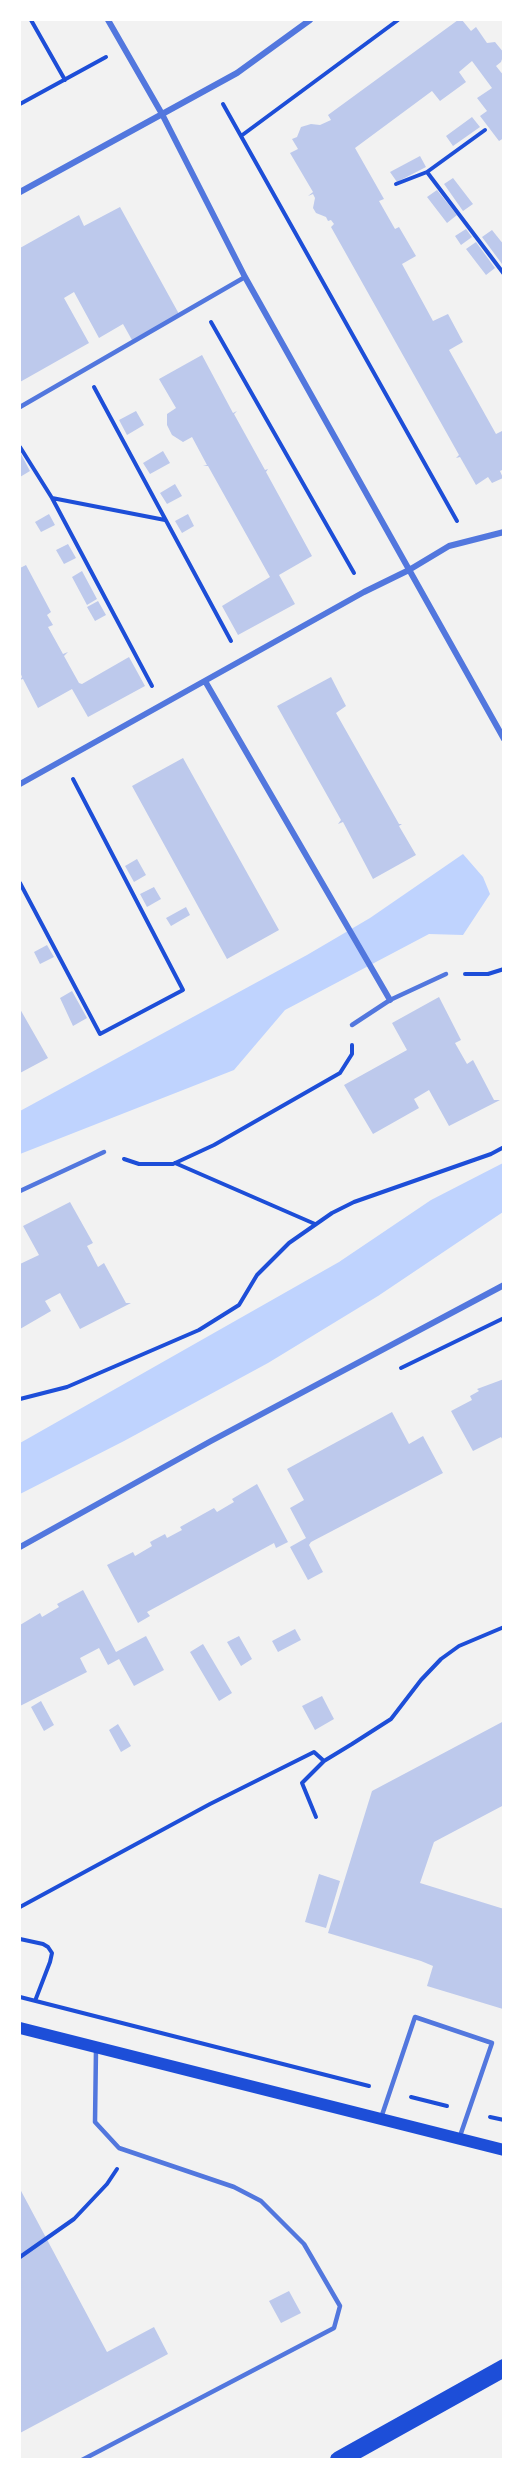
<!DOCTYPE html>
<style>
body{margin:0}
#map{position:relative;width:523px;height:2479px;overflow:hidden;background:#f2f2f2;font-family:Poppins,sans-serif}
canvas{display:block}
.frame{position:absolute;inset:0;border:21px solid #fff;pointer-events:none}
</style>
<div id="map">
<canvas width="523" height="2479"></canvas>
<div class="frame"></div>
</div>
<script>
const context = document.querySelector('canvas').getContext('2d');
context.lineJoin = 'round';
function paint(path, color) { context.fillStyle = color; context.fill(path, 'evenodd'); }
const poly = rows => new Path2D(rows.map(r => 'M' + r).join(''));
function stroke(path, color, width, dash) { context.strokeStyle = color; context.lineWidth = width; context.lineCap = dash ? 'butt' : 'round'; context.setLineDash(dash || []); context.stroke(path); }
const water = poly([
 [463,854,483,877,490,894,463,935,429,934,285,1010,234,1070,20,1154,20,1111,307,955,370,918],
 [503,1163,503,1212,378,1296,268,1363,124,1441,20,1494,20,1443,339,1262,431,1200]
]);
const building = poly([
 [458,20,462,20,471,31,476,27,487,43,495,42,504,53,501,62,496,66,504,76,504,138,499,141,480,116,487,111,477,98,492,88,472,61,459,72,466,82,440,101,432,91,355,148,384,199,379,201,395,229,399,227,416,256,402,264,433,321,448,314,463,342,449,350,496,434,504,430,504,469,500,471,503,478,492,483,488,477,476,485,460,457,456,458,459,455,331,227,334,224,331,220,328,221,326,217,316,213,313,208,315,198,313,194,308,196,313,192,290,153,298,149,292,139,297,137,301,127,311,124,320,125,331,120,328,115],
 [472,117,480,127,453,146,446,136],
 [420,156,426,167,397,182,390,172],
 [453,178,473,204,463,211,444,184],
 [437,190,457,215,447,223,427,197],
 [120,207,179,314,132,340,123,324,99,338,74,292,64,298,89,343,20,382,20,248,79,215,84,226],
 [466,229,472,237,461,245,455,236],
 [492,230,504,245,502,264,482,237],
 [476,242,495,268,486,275,466,249],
 [202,355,233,413,237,411,234,414,265,470,268,469,266,472,312,556,279,575,295,604,238,635,222,606,270,577,208,466,203,466,207,465,192,437,183,442,172,435,167,425,167,414,176,408,159,379],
 [136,411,144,425,127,435,119,420],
 [163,451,170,463,150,474,143,463],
 [21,454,30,471,20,477,20,455],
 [175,484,182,496,167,504,160,493],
 [49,514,55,525,41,532,35,522],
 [188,514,194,526,182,533,175,521],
 [68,544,76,558,64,564,56,550],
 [26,565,51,612,47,615,53,625,48,627,63,654,68,652,64,656,79,683,82,684,129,657,145,686,88,717,72,689,38,708,23,679,20,680,22,677,20,672,20,568],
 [82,571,97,599,87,605,72,577],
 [98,601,106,615,95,621,87,607],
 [331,677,346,706,336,713,399,824,402,824,399,826,416,855,373,879,343,822,338,824,341,820,277,706],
 [183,758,279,930,227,959,132,786],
 [137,859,146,875,134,882,125,866],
 [154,887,161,899,147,907,140,894],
 [186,907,190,915,171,926,166,918],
 [47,945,54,957,40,964,34,952],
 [72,991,87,1018,73,1026,60,998],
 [439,997,461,1040,455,1043,467,1064,473,1060,494,1100,500,1100,449,1126,429,1090,414,1099,419,1108,373,1134,344,1085,407,1050,392,1023],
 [20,1009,48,1058,20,1073],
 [70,1202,93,1243,87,1246,98,1267,104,1263,126,1303,131,1303,80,1329,60,1293,45,1301,51,1311,20,1329,20,1264,39,1255,23,1226],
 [504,1379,504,1442,501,1437,473,1451,451,1411,472,1400,470,1396,479,1391,477,1389],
 [392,1412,409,1444,423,1436,443,1473,311,1542,309,1545,323,1572,308,1580,290,1547,306,1538,290,1508,304,1500,287,1469],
 [257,1484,288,1542,276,1548,274,1543,147,1612,150,1616,138,1623,107,1565,133,1552,135,1556,152,1546,150,1542,165,1534,167,1538,182,1530,180,1527,214,1508,217,1512,234,1502,232,1499],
 [83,1590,116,1652,146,1636,164,1670,134,1686,119,1659,108,1665,99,1648,80,1658,87,1672,20,1706,20,1625,40,1613,42,1617,59,1607,57,1604],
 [295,1629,301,1640,278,1652,272,1641],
 [239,1636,252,1659,241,1666,227,1642],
 [203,1644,232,1693,219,1701,190,1652],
 [322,1696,334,1719,315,1730,302,1706],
 [41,1701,54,1725,44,1731,31,1707],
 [504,1721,504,1805,434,1842,420,1883,504,1909,503,2009,427,1986,433,1966,421,1961,328,1933,372,1791],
 [118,1724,131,1746,121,1752,109,1730],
 [319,1874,340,1881,326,1928,305,1922],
 [20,2189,107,2352,154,2327,168,2354,20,2433],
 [289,2291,301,2313,281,2323,269,2301]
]);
const path = poly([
 [31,20,65,80],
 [20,104,106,57],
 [223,104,457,521],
 [485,130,427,172,504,274],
 [241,136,398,20],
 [396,184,427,172],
 [211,322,354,573],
 [94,387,231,641],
 [20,447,52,498,152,686],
 [52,498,165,520],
 [20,883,100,1034,183,990,73,779],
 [465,974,488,974,504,969],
 [124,1159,139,1164,173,1164,214,1145,340,1073,352,1054,352,1045],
 [175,1163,315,1224],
 [401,1368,504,1318],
 [20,1399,67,1387,199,1330,239,1305,257,1275,289,1243,332,1213,354,1202,491,1154,504,1147],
 [316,1817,302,1783,324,1761],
 [20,1907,210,1804,314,1752,324,1761,352,1744,391,1719,421,1680,441,1659,459,1646,504,1627],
 [20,1939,43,1944,48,1947,52,1953,50,1962,35,2001],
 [20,1997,369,2086],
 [411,2097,447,2106],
 [490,2117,504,2120],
 [20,2257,74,2219,107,2184,117,2169]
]);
const service = poly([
 [20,407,245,277],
 [352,1025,390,1000,446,974],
 [20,1191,104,1152],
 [381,2118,415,2017,492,2043,459,2139],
 [82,2460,334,2328,340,2306,304,2244,261,2201,234,2187,119,2148,95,2122,96,2049]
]);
const minor = poly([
 [108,20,162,114,245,277,504,739],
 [20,192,237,73,310,20],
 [205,681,390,1000],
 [20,784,364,592,409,570,449,546,504,532],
 [20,1547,211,1441,504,1285]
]);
const secondary = poly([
 [20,2028,504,2150]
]);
const motorway = poly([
 [339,2460,504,2368]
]);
paint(water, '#bfd3fe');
paint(building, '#bdc9ec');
stroke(path, '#1d4ed8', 4);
stroke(service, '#5277de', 4.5);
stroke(minor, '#5277de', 6);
stroke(secondary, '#1d4ed8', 12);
stroke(motorway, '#1d4ed8', 18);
</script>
